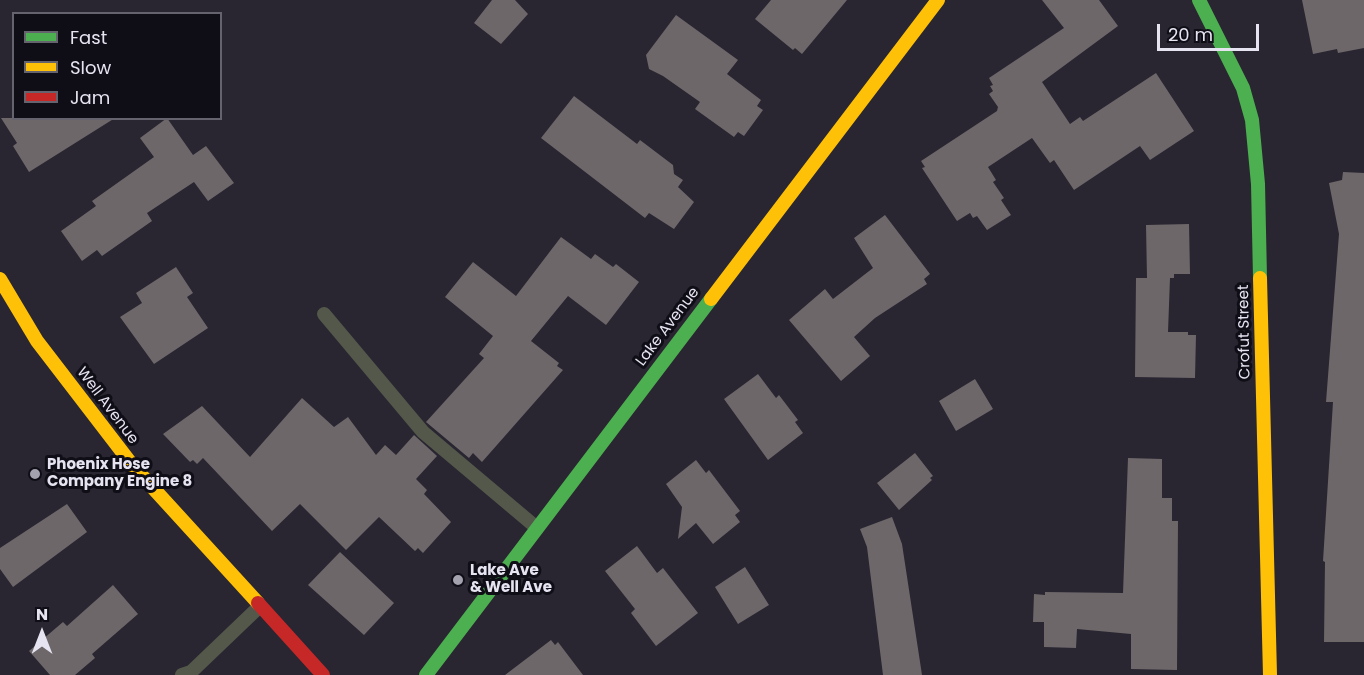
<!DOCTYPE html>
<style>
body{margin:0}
#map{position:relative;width:1364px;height:675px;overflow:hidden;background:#292631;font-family:Poppins,sans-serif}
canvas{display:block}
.legend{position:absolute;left:12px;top:12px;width:210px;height:108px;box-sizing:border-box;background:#0f0d16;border:2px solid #65636e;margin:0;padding:8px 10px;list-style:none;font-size:18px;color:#e7e4f1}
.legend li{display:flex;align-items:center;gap:12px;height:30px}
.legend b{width:30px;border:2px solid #65636e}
.north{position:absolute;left:12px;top:603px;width:60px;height:60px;-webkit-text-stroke:4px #0f0d16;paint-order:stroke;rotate:0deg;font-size:16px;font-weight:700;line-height:24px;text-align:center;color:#e7e4f1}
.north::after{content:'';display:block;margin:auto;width:21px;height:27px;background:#e7e4f1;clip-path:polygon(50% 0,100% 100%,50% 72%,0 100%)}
.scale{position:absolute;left:1157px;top:24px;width:102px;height:27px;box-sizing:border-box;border:3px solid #e7e4f1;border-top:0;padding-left:8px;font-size:18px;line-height:21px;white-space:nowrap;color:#e7e4f1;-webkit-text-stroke:4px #0f0d16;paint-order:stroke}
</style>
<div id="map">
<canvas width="1364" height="675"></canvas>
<ul class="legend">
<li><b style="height:8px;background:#4caf50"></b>Fast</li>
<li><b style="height:8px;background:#ffc107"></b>Slow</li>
<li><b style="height:8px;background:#c62828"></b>Jam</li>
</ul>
<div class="north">N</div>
<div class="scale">20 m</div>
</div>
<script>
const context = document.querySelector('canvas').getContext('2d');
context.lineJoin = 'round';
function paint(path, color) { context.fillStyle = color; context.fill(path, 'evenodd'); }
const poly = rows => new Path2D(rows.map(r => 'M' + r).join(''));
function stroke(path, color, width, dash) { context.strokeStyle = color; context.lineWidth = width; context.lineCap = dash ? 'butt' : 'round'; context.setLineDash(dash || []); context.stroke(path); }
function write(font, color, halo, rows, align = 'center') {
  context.font = font + ' Poppins,sans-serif'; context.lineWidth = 6; context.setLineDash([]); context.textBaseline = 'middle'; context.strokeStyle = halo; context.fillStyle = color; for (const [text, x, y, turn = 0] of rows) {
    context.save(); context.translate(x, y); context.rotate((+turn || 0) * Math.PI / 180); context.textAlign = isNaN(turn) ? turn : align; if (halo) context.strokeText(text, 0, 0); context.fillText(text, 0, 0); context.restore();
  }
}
const building = poly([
 [492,0,515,0,528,14,501,44,474,23],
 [771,0,847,0,802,54,795,48,793,50,755,19],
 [1042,0,1099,0,1118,26,1042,82,1070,124,1080,117,1083,121,1156,73,1194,131,1150,160,1140,146,1074,190,1054,160,1050,163,1032,138,988,167,996,180,993,182,1004,198,1001,200,1011,215,987,230,977,216,973,218,970,213,957,221,922,168,925,167,921,161,997,111,998,107,989,94,993,91,990,86,993,85,989,78,1064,28],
 [1302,0,1364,0,1364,48,1338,53,1337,49,1313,54],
 [676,15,738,60,727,74,761,100,757,106,763,110,744,136,738,132,734,137,695,109,700,102,663,76,649,69,646,55],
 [574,96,637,144,640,140,673,165,674,174,683,180,678,187,694,202,674,229,649,213,645,218,541,138],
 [1,118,115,118,29,172,13,146,17,143],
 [167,118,193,155,206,146,234,183,208,201,194,182,147,213,152,221,102,256,97,250,82,261,61,231,96,206,92,201,154,157,140,138],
 [1343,172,1364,173,1364,642,1324,642,1325,562,1323,561,1333,402,1326,402,1339,234,1329,183,1342,180],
 [885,215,930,274,924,279,927,284,875,318,854,337,870,356,841,381,789,320,825,289,833,299,873,268,854,238],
 [1189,224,1190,274,1174,274,1174,278,1170,278,1168,332,1188,332,1188,335,1196,335,1195,378,1135,377,1136,278,1147,278,1146,225],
 [561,237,591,259,595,254,613,267,616,264,639,282,606,325,568,296,531,341,559,363,557,366,563,370,482,462,473,453,469,458,426,422,484,358,479,354,493,336,445,297,473,262,516,296],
 [176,267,193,293,187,297,208,328,154,364,120,317,142,303,136,293],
 [758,374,776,398,779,395,798,420,795,422,803,433,768,460,724,399],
 [975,379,993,409,956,431,939,401],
 [302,398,334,427,348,417,376,455,385,445,396,455,414,435,437,456,416,479,427,490,424,494,451,522,423,553,418,548,415,551,379,517,346,550,300,504,272,531,203,458,197,464,193,460,190,462,163,434,202,406,250,457],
 [915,453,933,476,930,478,932,480,899,510,877,483],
 [1128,458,1162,459,1162,498,1172,498,1172,521,1178,521,1177,670,1131,669,1131,634,1077,629,1076,648,1044,647,1044,622,1033,622,1034,594,1045,595,1045,592,1123,593],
 [696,460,706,473,709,470,740,511,735,515,740,522,713,544,696,523,678,539,682,507,666,484],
 [67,504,87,532,13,587,0,569,0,548],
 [892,517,902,544,922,675,883,675,867,547,860,529],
 [637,546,657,573,663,568,698,613,656,646,631,613,635,609,605,571],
 [340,552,394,603,364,635,308,585],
 [745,567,769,605,738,624,715,587],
 [113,585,138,614,92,654,95,658,75,675,50,675,29,651,63,622,67,626],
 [551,640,555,645,558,642,583,675,505,675]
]);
const lane = poly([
 [324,314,423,432,537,528],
 [182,675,191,672,260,606]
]);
const fast = poly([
 [1199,0,1243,88,1252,120,1258,184,1260,278],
 [426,675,711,299]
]);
const slow = poly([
 [1260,278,1270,675],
 [0,279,37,341,133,466,258,603],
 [711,299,938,0]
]);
const jam = poly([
 [258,603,323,675]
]);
const markers = [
 [35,474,6,"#a4a2ae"],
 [458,580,6,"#a4a2ae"]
];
const streetNames = [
 ["Lake Avenue",668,327,-53],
 ["Crofut Street",1245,332,-91],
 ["Well Avenue",107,406,53]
];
const poiNames = [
 ["Phoenix Hose",47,465],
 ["Company Engine 8",47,482],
 ["Lake Ave",470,571],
 ["& Well Ave",470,588]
];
paint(building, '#6d676a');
stroke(lane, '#53584b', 14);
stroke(fast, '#4caf50', 14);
stroke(slow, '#ffc107', 14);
stroke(jam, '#c62828', 14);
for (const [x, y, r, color] of markers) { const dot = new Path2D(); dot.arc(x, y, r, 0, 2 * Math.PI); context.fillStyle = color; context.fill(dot); stroke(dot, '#0f0d16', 2); }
write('15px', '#e7e4f1', '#0f0d16', streetNames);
write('bold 15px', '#e7e4f1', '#0f0d16', poiNames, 'left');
</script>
